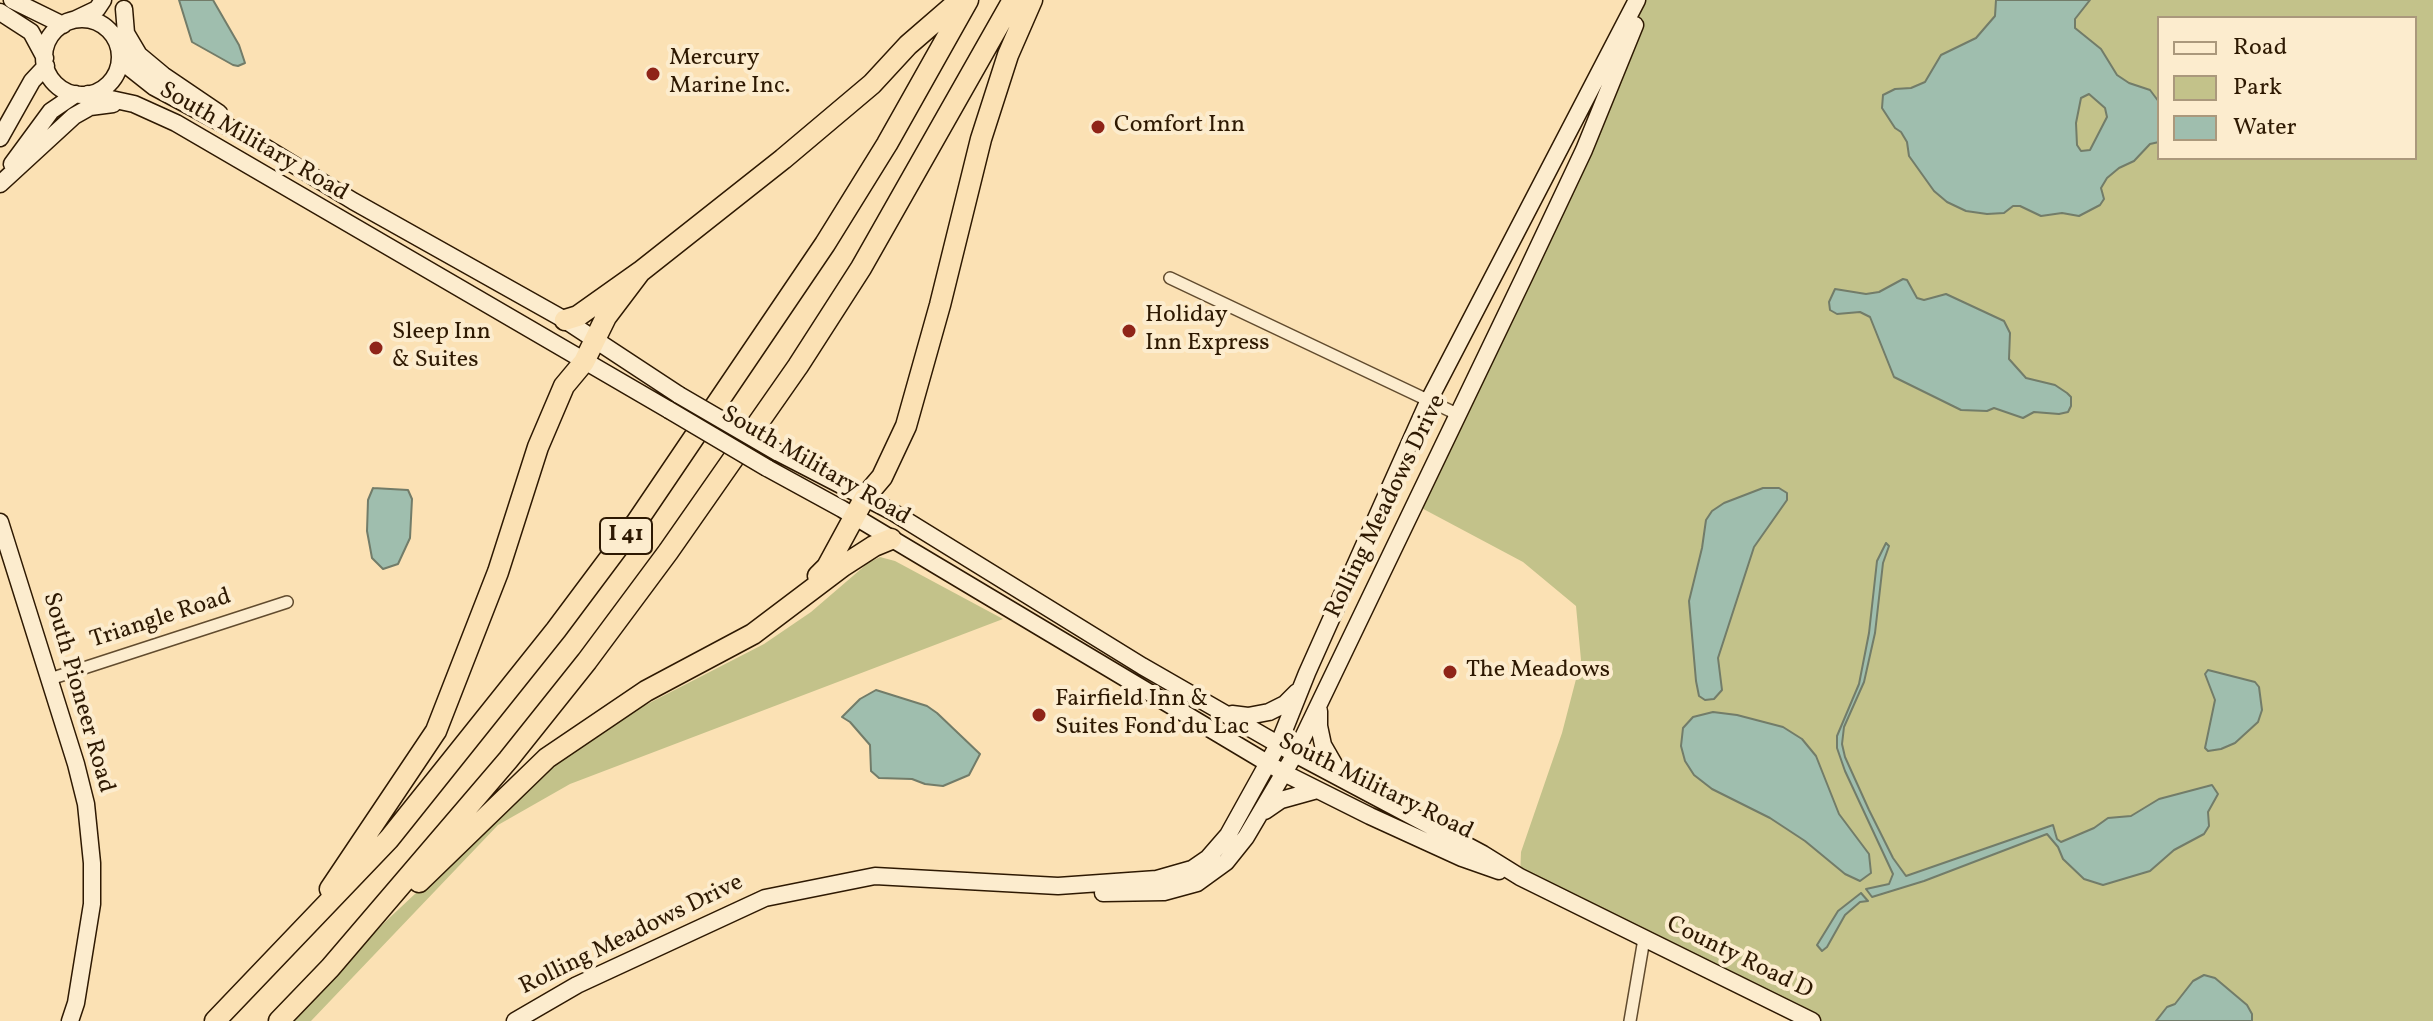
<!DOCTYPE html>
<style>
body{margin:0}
#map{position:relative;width:2433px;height:1021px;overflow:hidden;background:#fbe1b4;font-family:Vollkorn,serif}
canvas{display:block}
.legend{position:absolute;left:2157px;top:16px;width:260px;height:144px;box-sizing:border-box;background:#fcecce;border:2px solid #aa987c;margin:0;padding:10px 14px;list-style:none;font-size:24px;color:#2e1902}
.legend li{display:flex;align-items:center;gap:16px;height:40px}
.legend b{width:40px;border:2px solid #aa987c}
</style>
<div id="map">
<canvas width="2433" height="1021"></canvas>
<ul class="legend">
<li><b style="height:10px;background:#fcecce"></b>Road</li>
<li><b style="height:22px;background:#c3c28a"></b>Park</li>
<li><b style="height:22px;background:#9fbeae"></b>Water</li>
</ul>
</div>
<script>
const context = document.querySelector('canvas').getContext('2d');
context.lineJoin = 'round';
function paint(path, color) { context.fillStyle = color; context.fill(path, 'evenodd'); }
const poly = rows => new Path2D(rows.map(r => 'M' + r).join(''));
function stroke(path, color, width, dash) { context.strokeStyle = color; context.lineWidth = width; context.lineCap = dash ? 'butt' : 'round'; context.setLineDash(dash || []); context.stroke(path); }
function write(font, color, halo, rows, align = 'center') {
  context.font = font + ' Vollkorn,serif'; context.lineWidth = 8; context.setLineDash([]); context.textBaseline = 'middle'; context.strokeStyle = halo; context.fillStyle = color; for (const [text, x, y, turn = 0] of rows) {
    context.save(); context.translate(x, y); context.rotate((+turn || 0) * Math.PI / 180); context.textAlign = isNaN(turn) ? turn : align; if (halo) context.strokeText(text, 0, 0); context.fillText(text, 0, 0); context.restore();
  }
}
const green = poly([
 [1645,0,2433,0,2433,1021,1812,1021,1520,877,1521,852,1562,733,1581,660,1576,606,1523,562,1414,504,1584,150],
 [2159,18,2415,18,2415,158,2159,158],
 [880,557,895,561,1003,619,570,784,498,825,311,1021,290,1021,384,923,548,769,630,713,764,644,811,612,868,563]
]);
const water = poly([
 [179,0,213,0,239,45,245,63,238,66,233,65,192,42,179,0],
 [1996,0,2090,0,2075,19,2075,28,2101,49,2117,75,2129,83,2150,90,2159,102,2159,142,2150,144,2134,161,2119,168,2107,178,2101,188,2104,199,2100,205,2079,216,2062,213,2041,216,2020,206,2013,206,2004,213,1987,214,1966,211,1947,202,1934,191,1909,156,1907,142,1901,132,1895,128,1882,108,1883,95,1895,89,1911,88,1925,82,1941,55,1976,38,1995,16,1996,0],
 [2089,94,2105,108,2107,117,2090,150,2081,151,2077,145,2076,123,2081,98,2089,94],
 [1903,279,1907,280,1917,298,1924,300,1946,294,2004,321,2010,333,2009,359,2026,378,2055,385,2067,393,2071,397,2071,406,2068,412,2059,414,2034,412,2023,418,1994,408,1987,411,1961,410,1894,377,1870,317,1860,312,1837,314,1830,310,1829,302,1835,289,1866,294,1879,292,1903,279],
 [373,488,408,490,412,499,410,538,398,564,383,569,372,558,367,531,368,500,373,488],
 [1763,488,1779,488,1787,493,1787,500,1754,547,1718,658,1722,690,1714,699,1705,700,1699,696,1696,681,1689,601,1702,548,1706,520,1712,511,1724,503,1763,488],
 [1886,543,1889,546,1883,563,1875,633,1864,682,1844,727,1842,744,1845,757,1869,810,1893,858,1906,876,2053,825,2057,839,2061,842,2094,828,2108,818,2131,816,2159,799,2212,785,2218,794,2208,812,2209,826,2204,834,2174,850,2150,871,2103,885,2084,879,2063,859,2058,847,2047,834,1924,881,1872,897,1866,889,1889,884,1893,874,1845,771,1837,748,1837,736,1859,684,1869,633,1877,561,1886,543],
 [2208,670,2255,682,2259,687,2262,710,2258,722,2235,743,2221,749,2208,751,2205,748,2215,700,2205,674,2208,670],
 [876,690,927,706,937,713,980,754,969,775,943,786,925,784,912,779,879,778,871,771,870,745,850,722,842,717,860,699,876,690],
 [1713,712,1737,715,1783,727,1802,739,1816,756,1839,814,1869,854,1871,873,1860,881,1845,874,1805,841,1770,818,1712,789,1694,775,1685,761,1681,746,1683,728,1693,717,1713,712],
 [1861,893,1868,901,1860,902,1845,915,1827,947,1822,951,1817,945,1838,911,1861,893],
 [2204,975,2215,978,2247,1005,2252,1014,2252,1021,2156,1021,2167,1007,2175,1004,2193,981,2204,975]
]);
const street = poly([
 [1170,278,1457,414],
 [50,679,287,602],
 [1630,1021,1644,939]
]);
const secondary = poly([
 [12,0,63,25],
 [124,9,126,33,139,55,163,75,219,113],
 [0,12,31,32,45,58],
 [76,19,97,9,103,0],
 '44 57a38 38 0 1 1 76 0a38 38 0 1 1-76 0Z',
 [120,51,130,68,154,87,255,141,353,201,565,320,679,395],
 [88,94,134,104,176,123,669,410],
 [0,138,32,81,46,66],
 [12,164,51,111,76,94],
 [0,184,74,116,90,107,113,104],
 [777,452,891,511,1142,666,1295,754,1483,854,1520,877,1812,1021],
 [767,468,842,509,1284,773,1370,816,1462,858,1499,871],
 [0,522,76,764,86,804,92,863,92,904,76,1003,70,1021],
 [1319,711,1319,726,1323,745,1342,778],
 [1232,714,1248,716,1269,712,1285,704,1297,692],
 [1265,811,1281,800,1317,790],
 [1103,893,1164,892,1197,883,1226,862,1246,837,1295,754,1525,275,1584,150,1635,25],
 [515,1021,577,985,765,898,875,876,1058,886,1157,879,1192,869,1208,858,1228,835,1279,743,1307,673,1428,402,1637,0]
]);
const highway = poly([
 [565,320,578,316,640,272,783,159,872,84,908,45,960,0],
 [818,576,827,567,865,497,882,477,906,426,940,305,981,139,1008,55,1032,0],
 [419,882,547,758,646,691,753,634,843,566,874,546,891,539],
 [330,889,436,731,498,572,538,447,564,386,584,362,606,317,640,272],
 [215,1021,389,839,556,630,636,523,825,244,887,144,968,0],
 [279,1021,330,968,508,760,587,661,668,552,798,366,861,268,1013,0]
]);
const secondaryBridge = poly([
 [679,395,777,452],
 [669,410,767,468]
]);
const markers = [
 [653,74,8,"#8f2418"],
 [1098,127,8,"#8f2418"],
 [1129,331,8,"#8f2418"],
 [376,348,8,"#8f2418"],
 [1450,672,8,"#8f2418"],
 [1039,715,8,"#8f2418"]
];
const shields = [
 [626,536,52]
];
const shieldNames = [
 ["I 41",626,536]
];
const poiNames = [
 ["Mercury",669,60],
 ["Marine Inc.",669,88],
 ["Comfort Inn",1114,127],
 ["Holiday",1145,317],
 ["Inn Express",1145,345],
 ["Sleep Inn",392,334],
 ["& Suites",392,362],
 ["The Meadows",1466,672],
 ["Fairfield Inn &",1055,701],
 ["Suites Fond du Lac",1055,729]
];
const streetNames = [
 ["South Military Road",253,143,30],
 ["South Military Road",815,467,30],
 ["Rolling Meadows Drive",1387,507,-64],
 ["Triangle Road",161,620,-18],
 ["South Pioneer Road",77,693,74],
 ["South Military Road",1375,788,26],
 ["Rolling Meadows Drive",632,936,-26],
 ["County Road D",1739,959,26]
];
paint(green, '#c3c28a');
paint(water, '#9fbeae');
stroke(water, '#727c69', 2);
stroke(street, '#614b2e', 14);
stroke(secondary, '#2e1902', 19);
stroke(highway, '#2e1902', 23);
stroke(street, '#fcecce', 11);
stroke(secondary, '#fcecce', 16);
stroke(highway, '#fbe1b4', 20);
stroke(secondaryBridge, '#2e1902', 19, []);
stroke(secondaryBridge, '#fcecce', 16);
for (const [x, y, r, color] of markers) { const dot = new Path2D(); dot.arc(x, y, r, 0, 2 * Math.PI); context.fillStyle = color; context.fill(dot); stroke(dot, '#fcecce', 3); }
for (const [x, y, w] of shields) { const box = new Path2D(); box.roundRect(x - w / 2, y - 18, w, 36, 6); context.fillStyle = '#fcecce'; context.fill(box); stroke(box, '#2e1902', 2); }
write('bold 22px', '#2e1902', null, shieldNames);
write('24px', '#2e1902', '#fcecce', poiNames, 'left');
write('24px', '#2e1902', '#fcecce', streetNames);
</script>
